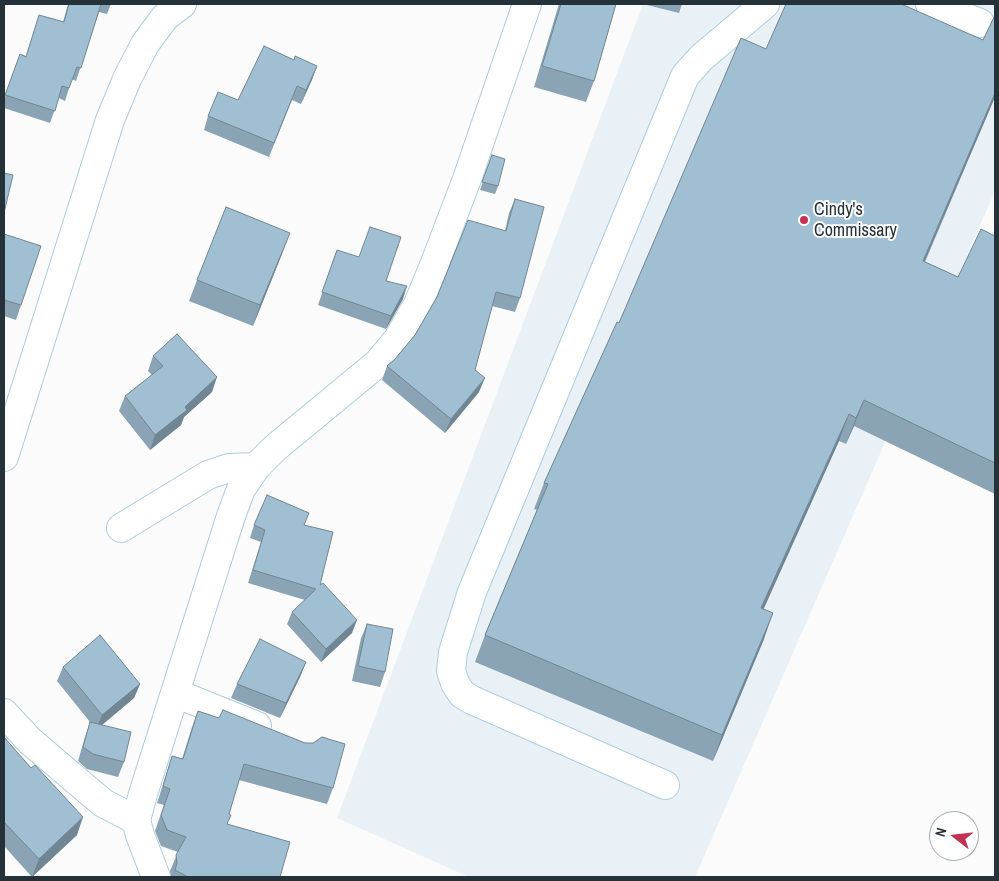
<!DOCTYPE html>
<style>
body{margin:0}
#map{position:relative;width:999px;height:881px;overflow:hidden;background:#fbfbfb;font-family:"Archivo Narrow",sans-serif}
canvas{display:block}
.frame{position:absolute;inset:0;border:5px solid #26323a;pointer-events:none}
.north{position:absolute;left:929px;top:811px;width:50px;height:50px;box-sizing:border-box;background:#fff;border:1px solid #a8adb0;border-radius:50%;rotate:286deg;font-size:14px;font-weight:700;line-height:20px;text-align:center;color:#26323a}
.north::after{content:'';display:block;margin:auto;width:18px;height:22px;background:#c23253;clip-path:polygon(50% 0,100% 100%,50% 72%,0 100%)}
</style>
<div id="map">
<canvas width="999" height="881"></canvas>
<div class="frame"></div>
<div class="north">N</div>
</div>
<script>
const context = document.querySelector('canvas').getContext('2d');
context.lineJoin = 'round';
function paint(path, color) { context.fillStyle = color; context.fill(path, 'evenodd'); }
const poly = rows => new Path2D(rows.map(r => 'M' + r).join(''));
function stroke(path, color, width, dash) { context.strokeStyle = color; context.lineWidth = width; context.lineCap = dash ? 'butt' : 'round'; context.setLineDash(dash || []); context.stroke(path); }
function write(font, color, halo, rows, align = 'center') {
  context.font = font + ' "Archivo Narrow",sans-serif'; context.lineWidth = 4; context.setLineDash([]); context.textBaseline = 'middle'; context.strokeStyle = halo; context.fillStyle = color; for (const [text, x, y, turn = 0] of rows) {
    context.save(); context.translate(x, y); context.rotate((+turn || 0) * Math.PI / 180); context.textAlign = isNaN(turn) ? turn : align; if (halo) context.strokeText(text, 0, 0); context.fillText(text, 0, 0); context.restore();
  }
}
const built = poly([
 [643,4,995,4,995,191,695,877,469,877,337,818]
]);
const minor = poly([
 [930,4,980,23],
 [4,457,110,120,127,79,145,44,165,17,182,4],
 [121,528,208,475,229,468,256,467],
 [175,693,257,726],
 [4,713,30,741,103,803,136,820],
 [665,785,472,700,462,694,455,683,451,671,453,652,472,592,685,76,701,58,765,4],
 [156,877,140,835,136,820,143,794,231,516,241,489,256,467,275,448,378,363,398,339,418,304,433,268,467,179,527,4]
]);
const wall = poly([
 [68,4,111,4,107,14,99,12,76,81,72,79,65,101,59,98,50,123,4,108,4,100,20,54,26,56,39,15,63,22],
 [559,4,616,4,594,81,586,102,534,87],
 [643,4,682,4,679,13],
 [995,15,995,97,925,262,958,277,995,236,995,494,854,426,846,444,839,441,763,609,764,639,713,761,475,662,485,635,537,510,534,509,544,483,619,323,766,49,983,40],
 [294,60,317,66,301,104,292,100,269,157,204,130,208,116,238,100],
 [492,155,498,186,495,194,480,190],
 [515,199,520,298,515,312,492,306,475,370,479,392,445,433,382,380,387,366,395,359,415,335,437,297,505,231,509,213],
 [4,234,21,305,16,320,4,316],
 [337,250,386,281,403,299,386,329,318,305],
 [282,254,253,326,189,301,197,280],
 [153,356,212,392,184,417,181,425,150,450,119,411,125,396,152,375,148,371],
 [254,525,305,525,320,585,352,633,321,662,287,624,292,612,305,600,248,583,261,542,250,538],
 [367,624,385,672,380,687,352,681,361,638],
 [306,662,300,677,280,718,231,698,237,684],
 [63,667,140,684,134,698,102,725,124,762,118,777,87,769,78,761,85,737,90,722,57,681],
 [198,711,333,788,327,804,239,780,229,814,227,824,280,877,171,877,170,871,178,852,161,846,155,831,164,805,157,803,172,756,182,759,192,727],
 [4,737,77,835,32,877,4,846]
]);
const shadedWall = poly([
 [317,66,312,80,301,104,306,90],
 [995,93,995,97,913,288,923,261],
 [290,233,282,254,253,326,260,305],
 [407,286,403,299,386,329,391,316],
 [217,377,212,392,184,417,181,425,150,450,155,435],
 [485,378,479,392,445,433,451,419],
 [864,400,854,426,846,444,856,418],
 [849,414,839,441,752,635,761,608],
 [773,613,764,639,713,761,722,735],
 [357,620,352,633,321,662,326,649],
 [306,662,300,677,280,718,286,703],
 [140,684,134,698,96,730,102,715],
 [83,817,77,835,32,877,39,859]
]);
const building = poly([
 [69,4,101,4,81,68,77,67,69,88,62,86,55,111,5,95,20,54,26,57,39,15,64,22,69,4],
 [561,4,616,4,594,81,542,66,561,4],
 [786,4,901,4,983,40,995,15,995,93,923,261,958,277,981,229,995,236,995,463,864,400,856,418,849,414,761,608,773,613,722,735,485,635,548,484,544,483,617,322,619,323,741,38,766,49,786,4],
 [264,46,294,60,295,56,317,66,306,90,297,86,274,143,208,116,218,92,238,100,264,46],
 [492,155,505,159,498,186,482,182,492,155],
 [4,173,13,175,4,213,4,173],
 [515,199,544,207,520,298,496,292,475,370,485,378,451,419,387,366,395,359,415,335,437,297,468,220,506,231,515,199],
 [226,207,290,233,260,305,197,280,226,207],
 [370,227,401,237,386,281,407,286,391,316,322,292,337,250,359,257,370,227],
 [4,234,41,246,21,305,4,300,4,234],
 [177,334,217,377,185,407,187,410,155,435,125,396,163,366,153,356,177,334],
 [267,495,309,513,304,525,333,532,320,585,323,583,357,620,326,649,292,612,316,589,253,570,265,530,254,525,267,495],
 [367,624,393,629,385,672,358,666,367,624],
 [100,635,140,684,102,715,63,667,100,635],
 [260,639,306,662,286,703,237,684,260,639],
 [223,710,305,743,313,743,322,737,345,744,333,788,244,764,229,814,231,815,227,824,290,842,280,877,188,877,175,870,177,863,176,855,186,837,167,830,161,815,170,789,163,786,172,756,183,759,198,711,219,718,223,710],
 [90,722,131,732,124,762,93,754,83,747,90,722],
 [4,737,31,768,35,765,83,817,39,859,4,822,4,737]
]);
const markers = [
 [804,220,5,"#c23253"]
];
const poiNames = [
 ["Cindy's",814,210],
 ["Commissary",814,231]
];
paint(built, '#eaf1f6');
stroke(minor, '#aecde0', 30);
stroke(minor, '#fff', 28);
paint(wall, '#8aa4b5');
paint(shadedWall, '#718694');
paint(building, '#a1bfd3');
stroke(building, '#718694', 1);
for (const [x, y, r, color] of markers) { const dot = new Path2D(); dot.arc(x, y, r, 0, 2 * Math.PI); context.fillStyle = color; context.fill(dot); stroke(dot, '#fff', 2); }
write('18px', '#26323a', '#fff', poiNames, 'left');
</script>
